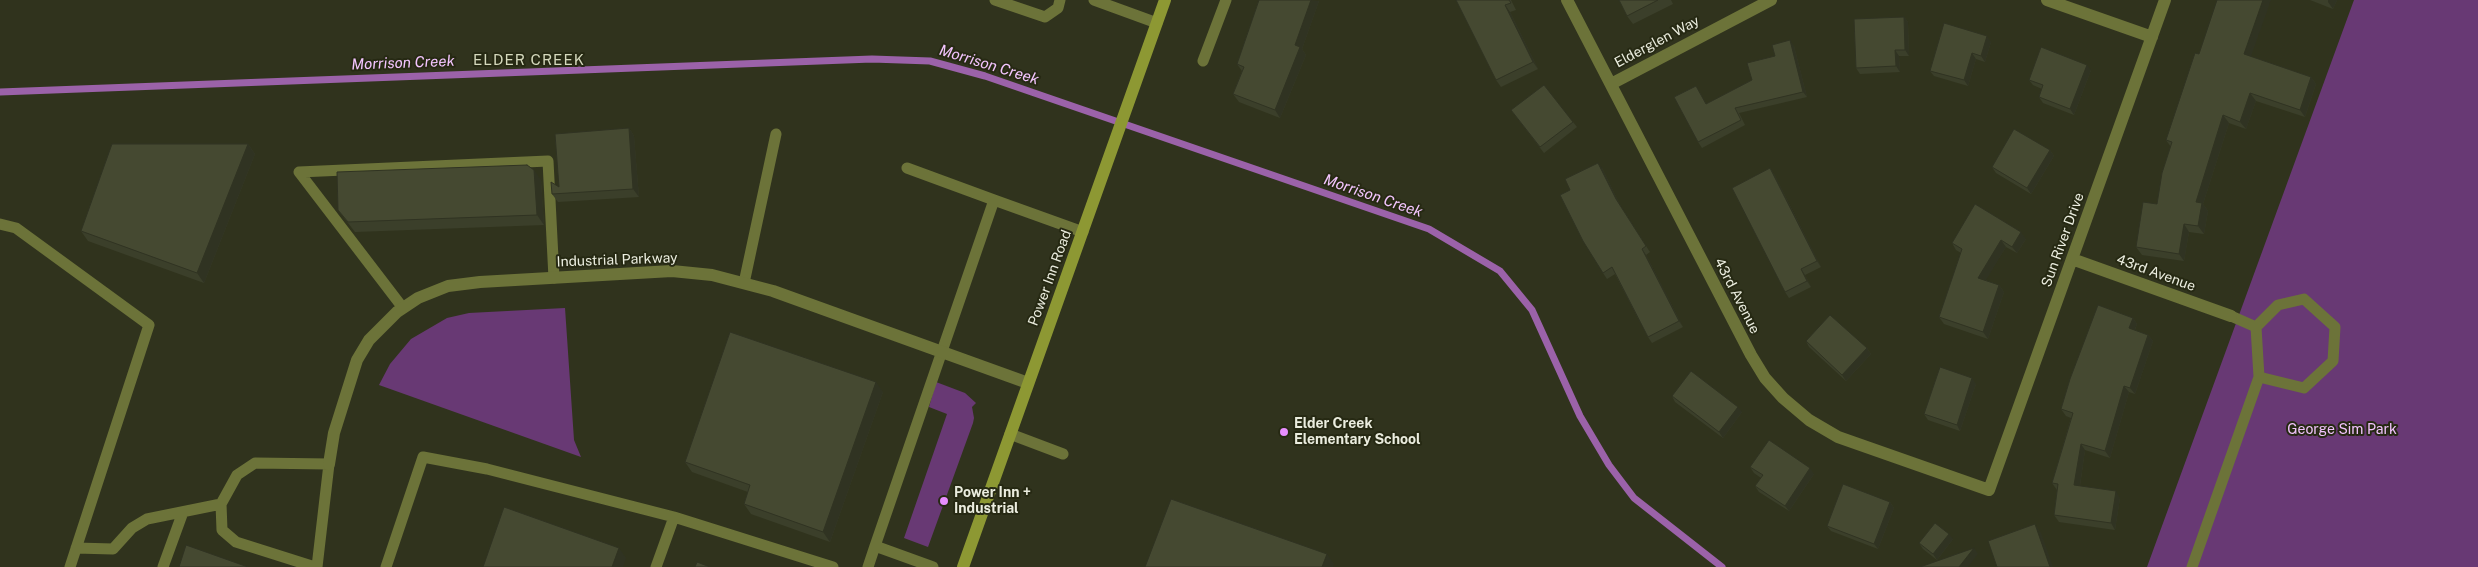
<!DOCTYPE html>
<style>
body{margin:0}
canvas{display:block;background:#30331d}
</style>
<canvas width="2478" height="567"></canvas>
<script>
const context = document.querySelector('canvas').getContext('2d');
context.lineJoin = 'round';
function paint(path, color) { context.fillStyle = color; context.fill(path, 'evenodd'); }
const poly = rows => new Path2D(rows.map(r => 'M' + r).join(''));
function stroke(path, color, width, dash) { context.strokeStyle = color; context.lineWidth = width; context.lineCap = dash ? 'butt' : 'round'; context.setLineDash(dash || []); context.stroke(path); }
function write(font, color, halo, rows, align = 'center') {
  context.font = font + ' "Public Sans",sans-serif'; context.lineWidth = 4; context.setLineDash([]); context.textBaseline = 'middle'; context.strokeStyle = halo; context.fillStyle = color; for (const [text, x, y, turn = 0] of rows) {
    context.save(); context.translate(x, y); context.rotate((+turn || 0) * Math.PI / 180); context.textAlign = isNaN(turn) ? turn : align; if (halo) context.strokeText(text, 0, 0); context.fillText(text, 0, 0); context.restore();
  }
}
const green = poly([
 [2354,0,2478,0,2478,567,2147,567],
 [565,308,574,440,581,457,379,385,390,364,411,339,447,318,469,313],
 [936,382,965,393,976,403,972,407,974,418,973,423,928,547,904,538,947,414,929,407]
]);
const stream = poly([
 [0,92,872,59,930,61,985,76,1429,229,1500,271,1532,310,1580,416,1609,465,1634,498,1722,567]
]);
const lane = poly([
 [995,0,1045,17,1058,8,1060,0],
 [1094,0,1157,23],
 [1203,61,1226,0],
 [907,168,994,200],
 [0,224,16,228,149,325,70,567],
 [744,283,776,134],
 [403,308,299,172,548,161,554,278],
 [2256,327,2278,305,2304,299,2335,327,2333,361,2304,388,2259,377],
 [1010,434,1063,454],
 [674,517,833,567],
 [76,548,113,549,132,528,147,519,221,504],
 [163,567,183,512],
 [315,567,236,542,222,530,221,504,237,475,255,463,329,464,317,567],
 [386,567,423,457,487,469,674,517,656,567],
 [868,567,875,546],
 [933,567,875,546,994,200,1083,232],
 [2192,567,2259,377,2256,327,2231,316]
]);
const street = poly([
 [1567,0,1751,355,1765,378,1783,398,1809,420,1838,437,1989,490,2165,0],
 [2047,0,2152,37],
 [1611,84,1771,0],
 [2072,259,2231,316],
 [329,464,334,433,357,360,369,340,397,312,418,298,448,286,480,282,672,271,712,275,773,291,1028,383]
]);
const secondary = poly([
 [963,567,1165,0]
]);
const wall = poly([
 [1259,0,1319,1,1302,49,1306,55,1280,118,1239,102,1233,94,1242,71,1237,64],
 [1456,0,1511,0,1516,10,1510,12,1538,69,1501,87,1496,80],
 [1619,0,1671,0,1673,4,1633,24,1627,16],
 [2310,0,2337,0,2333,9],
 [1904,17,1908,22,1909,56,1899,56,1900,72,1860,74,1856,68],
 [1991,42,1985,62,1976,59,1968,86,1934,76,1930,71],
 [1794,46,1807,97,1739,113,1745,125,1702,148,1698,142,1696,86,1706,104,1752,80,1775,56],
 [2199,54,2251,57,2311,77,2316,84,2305,117,2256,101,2246,129,2229,123,2203,204,2208,211,2204,234,2189,232,2184,261,2142,255,2136,247,2157,204,2171,147,2166,140],
 [2091,70,2074,115,2043,103,2039,97,2042,89,2033,85,2029,80],
 [1511,110,1573,122,1577,127,1544,153],
 [629,128,634,136,639,197,558,202,552,194,559,187],
 [248,144,255,154,204,283,88,241,81,231],
 [2050,150,2054,156,2031,194,1996,173,1992,167],
 [1602,168,1620,205,1650,252,1646,255,1683,327,1652,343,1648,337,1615,274,1607,279,1603,273,1570,190],
 [1770,168,1774,174,1821,267,1805,275,1811,287,1789,298,1785,292],
 [541,180,544,225,355,232,338,210],
 [2026,239,2017,253,2006,247,1985,280,1999,285,2004,292,1988,339,1944,324,1939,317,1961,253,1956,250,1952,243],
 [2133,318,2137,324,2135,330,2148,335,2153,341,2135,394,2129,392,2110,458,2085,450,2080,486,2120,498,2115,530,2059,522,2054,515,2057,490,2052,483,2071,418,2066,416,2061,409],
 [1806,341,1867,348,1871,354,1846,381,1809,347],
 [1976,384,1960,431,1928,420,1924,414],
 [883,392,830,542,751,514,744,504,748,492,692,472,685,462],
 [1672,396,1742,412,1723,438,1675,402],
 [1750,467,1814,474,1789,511,1759,492,1755,486,1761,478,1754,473],
 [1890,502,1894,508,1878,549,1831,531,1827,526],
 [1953,539,1937,560,1923,549,1919,543]
]);
const shadedWall = poly([
 [1311,0,1319,1,1302,49,1306,55,1280,118,1275,110,1295,45],
 [2263,0,2271,0,2249,62,2244,54],
 [2328,0,2337,0,2333,9,2328,2],
 [1505,5,1510,12,1538,69,1533,62],
 [1904,17,1908,22,1909,56,1905,50],
 [1987,36,1991,42,1985,62,1981,56],
 [1790,40,1794,46,1807,97,1803,92],
 [1895,50,1899,56,1900,72,1896,66],
 [1972,53,1976,59,1968,86,1964,80],
 [2087,65,2091,70,2074,115,2070,109],
 [2311,77,2316,84,2305,117,2300,110],
 [2250,93,2256,101,2246,129,2240,122],
 [2223,115,2229,123,2203,204,2208,211,2204,234,2198,226,2196,202],
 [629,128,634,136,639,197,633,189],
 [248,144,255,154,204,283,197,273],
 [2050,150,2054,156,2031,194,2027,188],
 [1598,163,1602,168,1620,205,1650,252,1616,199],
 [1770,168,1774,174,1821,267,1817,261],
 [534,170,541,180,544,225,537,215],
 [2184,224,2189,232,2184,261,2179,254],
 [2021,232,2026,239,2017,253,2012,247],
 [2001,240,2006,247,1983,285,1978,278],
 [1642,249,1646,255,1683,327,1679,321],
 [1801,269,1805,275,1811,287,1807,281],
 [1999,285,2004,292,1988,339,1983,332],
 [2133,318,2137,324,2133,334,2129,328],
 [2148,335,2153,341,2135,394,2130,388],
 [1867,348,1871,354,1846,381,1842,375],
 [1972,378,1976,384,1960,431,1957,425],
 [876,382,883,392,830,542,823,532],
 [2124,386,2129,392,2110,458,2105,451],
 [1738,407,1742,412,1723,438,1719,432],
 [2081,444,2085,450,2079,492,2074,485],
 [1810,468,1814,474,1789,511,1785,506],
 [2116,491,2120,498,2115,530,2111,523],
 [1890,502,1894,508,1878,549,1874,544],
 [2035,524,2041,533,2053,567,2050,567],
 [1949,534,1953,539,1937,560,1933,554],
 [619,548,626,558,623,567,612,567],
 [1974,548,1978,554,1968,567,1959,567],
 [1327,554,1334,564,1333,567,1322,567]
]);
const building = poly([
 [1259,0,1311,0,1295,45,1300,47,1275,110,1233,94,1244,67,1237,64,1259,0],
 [1456,0,1509,0,1511,3,1505,5,1533,62,1496,80,1456,0],
 [1619,0,1658,0,1627,16,1619,0],
 [2217,0,2263,0,2244,54,2311,77,2300,110,2250,93,2240,122,2223,115,2196,202,2202,203,2198,226,2184,224,2179,254,2136,247,2143,202,2157,204,2162,173,2172,142,2166,140,2195,53,2199,54,2217,0],
 [1904,17,1905,50,1895,50,1896,66,1856,68,1854,19,1904,17],
 [1944,23,1987,36,1981,56,1972,53,1964,80,1930,71,1944,23],
 [1790,40,1803,92,1735,108,1741,120,1698,142,1674,97,1696,86,1706,104,1752,80,1747,63,1775,56,1772,45,1790,40],
 [2041,47,2087,65,2070,109,2039,97,2043,85,2029,80,2041,47],
 [1544,85,1573,122,1540,147,1511,110,1544,85],
 [629,128,633,189,552,194,551,182,559,187,555,134,629,128],
 [2014,129,2050,150,2027,188,1992,167,2014,129],
 [112,144,248,144,197,273,81,231,112,144],
 [1598,163,1616,199,1646,246,1642,249,1679,321,1648,337,1612,267,1603,273,1583,241,1560,195,1570,190,1565,179,1598,163],
 [527,165,534,170,537,215,348,222,338,210,337,172,527,165],
 [1770,168,1817,261,1801,269,1807,281,1785,292,1732,188,1770,168],
 [1975,204,2021,232,2012,247,2001,240,1978,278,1999,285,1983,332,1939,317,1962,249,1952,243,1975,204],
 [2098,305,2133,318,2129,328,2148,335,2130,388,2124,386,2105,451,2081,444,2074,485,2116,491,2111,523,2054,515,2058,484,2052,483,2073,413,2061,409,2070,379,2098,305],
 [1830,315,1867,348,1842,375,1806,341,1830,315],
 [730,332,876,382,823,532,744,504,750,485,685,462,730,332],
 [1940,367,1972,378,1957,425,1924,414,1940,367],
 [1691,371,1738,407,1719,432,1672,396,1691,371],
 [1769,440,1810,468,1785,506,1755,486,1763,475,1750,467,1769,440],
 [1843,484,1890,502,1874,544,1827,526,1843,484],
 [1171,499,1327,554,1322,567,1145,567,1171,499],
 [504,507,619,548,612,567,483,567,504,507],
 [1935,523,1949,534,1933,554,1919,543,1935,523],
 [2035,524,2050,567,1997,567,1988,541,2035,524],
 [186,545,248,567,179,567,186,545],
 [1974,548,1959,567,1920,567,1974,548],
 [697,562,710,567,695,567,697,562]
]);
const markers = [
 [1284,432,5,"#e88eff"],
 [944,501,5,"#e88eff"]
];
const streetNames = [
 ["Elderglen Way",1657,42,-28],
 ["Sun River Drive",2063,240,-70],
 ["Industrial Parkway",617,260,-2],
 ["43rd Avenue",2156,273,20],
 ["Power Inn Road",1050,278,-70],
 ["43rd Avenue",1737,296,63]
];
const poiNames = [
 ["Elder Creek",1294,424],
 ["Elementary School",1294,440],
 ["Power Inn +",954,493],
 ["Industrial",954,509]
];
const parkNames = [
 ["George Sim Park",2342,430]
];
const neighbourhoodNames = [
 ["ELDER CREEK",529,60]
];
const waterNames = [
 ["Morrison Creek",403,63,-2],
 ["Morrison Creek",989,65,17],
 ["Morrison Creek",1373,196,19]
];
paint(green, '#683974');
stroke(stream, '#9b62a9', 7);
stroke(lane, '#6c7339', 11);
stroke(street, '#6c7339', 12);
stroke(secondary, '#8d9833', 12);
paint(wall, '#3b3f2a');
paint(shadedWall, '#303322');
paint(building, '#454931');
stroke(building, '#303322', 1);
for (const [x, y, r, color] of markers) { const dot = new Path2D(); dot.arc(x, y, r, 0, 2 * Math.PI); context.fillStyle = color; context.fill(dot); stroke(dot, '#262913', 2); }
write('14px', '#ebeddf', '#262913', streetNames);
write('bold 14px', '#ebeddf', '#262913', poiNames, 'left');
write('14px', '#f1c3fc', '#262913', parkNames);
context.letterSpacing = '1px';
write('15px', '#d4d8bc', '#262913', neighbourhoodNames);
context.letterSpacing = '0px';
write('italic 15px', '#f3c5fe', '#262913', waterNames);
</script>
